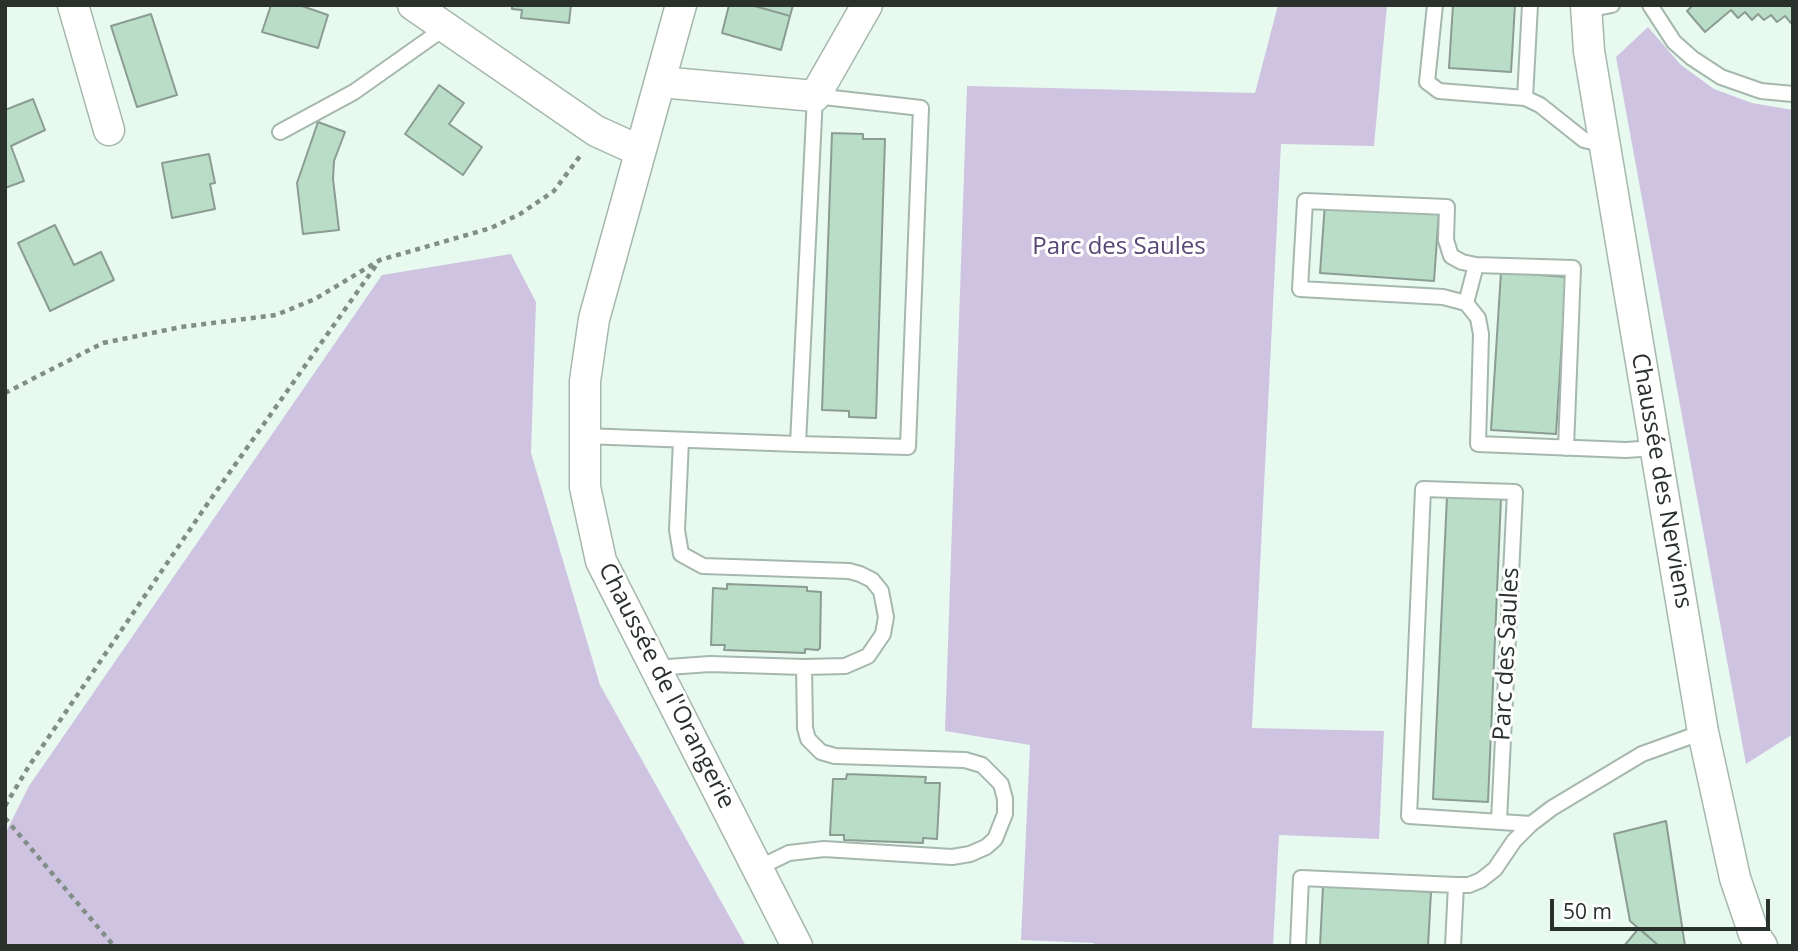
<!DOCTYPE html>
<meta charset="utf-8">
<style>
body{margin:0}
#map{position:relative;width:1798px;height:951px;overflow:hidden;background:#e8faef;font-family:"Open Sans",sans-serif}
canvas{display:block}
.frame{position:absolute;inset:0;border:7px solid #2a312d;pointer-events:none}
.scale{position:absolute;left:1550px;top:899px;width:220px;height:32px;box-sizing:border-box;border:4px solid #2a312d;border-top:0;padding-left:9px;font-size:21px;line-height:24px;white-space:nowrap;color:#2a312d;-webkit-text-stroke:5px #fff;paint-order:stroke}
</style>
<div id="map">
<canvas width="1798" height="951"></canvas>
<div class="frame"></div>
<div class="scale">50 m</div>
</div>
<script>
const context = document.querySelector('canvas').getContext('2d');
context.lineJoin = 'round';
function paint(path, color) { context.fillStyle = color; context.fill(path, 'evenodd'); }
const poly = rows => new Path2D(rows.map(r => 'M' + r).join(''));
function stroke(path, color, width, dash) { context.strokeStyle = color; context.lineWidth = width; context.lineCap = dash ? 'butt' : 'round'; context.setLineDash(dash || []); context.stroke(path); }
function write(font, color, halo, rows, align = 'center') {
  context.font = font + ' "Open Sans",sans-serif'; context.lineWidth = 6; context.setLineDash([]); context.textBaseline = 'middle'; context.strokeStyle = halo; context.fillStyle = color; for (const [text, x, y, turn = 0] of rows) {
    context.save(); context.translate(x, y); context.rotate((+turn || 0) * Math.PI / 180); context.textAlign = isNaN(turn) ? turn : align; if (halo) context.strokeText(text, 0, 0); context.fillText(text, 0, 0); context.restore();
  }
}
const green = poly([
 [1278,5,1387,5,1374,146,1281,144,1252,728,1384,731,1379,839,1279,835,1273,946,1095,946,1094,943,1021,940,1030,745,945,731,967,86,1255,93],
 [1648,27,1681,65,1714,89,1752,103,1793,110,1793,734,1746,764,1616,57],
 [511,254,536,302,531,453,600,685,746,946,5,946,5,834,29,786,382,275]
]);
const building = poly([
 [271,5,299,5,328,15,318,48,262,32,271,5],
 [512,5,571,5,569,23,521,18,522,10,512,9,512,5],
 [729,5,751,5,790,16,781,50,722,33,729,5],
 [751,5,793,5,790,16,751,5],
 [1453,5,1515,5,1511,72,1449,68,1453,5],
 [1693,5,1793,5,1793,22,1791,23,1785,16,1777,22,1771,15,1764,20,1758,14,1752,20,1745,12,1738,18,1731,10,1705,32,1687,11,1693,5],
 [151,14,177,95,137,107,111,26,151,14],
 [439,85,464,103,449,124,482,147,463,175,405,134,439,85],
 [33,99,45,130,11,146,24,181,5,188,5,110,33,99],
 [318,122,345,132,334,161,333,179,339,230,303,234,297,183,318,122],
 [832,133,863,134,863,139,885,139,876,418,849,417,849,411,822,410,832,133],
 [209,154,215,183,210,184,215,209,172,218,162,163,209,154],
 [1325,203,1439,211,1434,281,1320,273,1325,203],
 [55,225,74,265,101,252,114,280,50,311,18,243,55,225],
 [1501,272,1566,277,1556,434,1491,430,1501,272],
 [1447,496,1501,498,1488,802,1433,799,1447,496],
 [727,584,807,587,807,591,821,592,820,648,818,650,805,649,805,653,724,650,725,645,711,645,713,588,727,589,727,584],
 [847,774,926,777,925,783,940,783,937,839,923,838,923,843,844,840,844,835,830,835,833,779,846,779,847,774],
 [1666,821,1685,946,1659,946,1630,921,1614,834,1666,821],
 [1323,886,1431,892,1428,946,1320,946,1323,886],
 [1639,928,1659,946,1624,946,1639,928]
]);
const path = poly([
 [5,393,103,343,181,327,276,315,315,299,380,260,491,228,520,214,554,191,580,156],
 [5,806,29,766,208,503,377,264],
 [5,818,114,946]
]);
const lane = poly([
 [1435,5,1427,82,1439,91,1525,98,1540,105,1584,140,1605,145],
 [1650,5,1674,42,1692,58,1721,77,1761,91,1793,94],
 [1586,10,1612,5],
 [1525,98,1530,5],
 [280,132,354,92,446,27],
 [1476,265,1462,262,1451,256,1446,240,1447,207,1305,201,1300,289,1443,297,1466,303,1478,318,1481,334,1478,444,1626,450,1655,448],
 [1466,303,1476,265,1573,268,1566,448],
 [584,436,798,444,908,447,921,108,815,96,798,444],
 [654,668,710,664,804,667,845,666,868,656,883,634,886,617,881,591,872,580,860,574,849,571,703,566,681,554,677,530,681,440],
 [1499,821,1515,492,1423,489,1409,816,1531,824],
 [758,868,789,853,824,849,952,857,970,854,986,847,995,839,1005,814,1005,799,1001,784,982,765,965,760,835,756,821,752,808,739,805,728,804,667],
 [1298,946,1301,878,1456,885],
 [1453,946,1456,885,1469,885,1481,880,1495,869,1514,841,1531,824,1552,808,1642,754,1703,732]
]);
const street = poly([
 [73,5,109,130],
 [413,5,596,131,640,151],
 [681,5,594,319,585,381,585,487,601,561,797,946],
 [1586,5,1589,51,1703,732,1735,878,1754,934,1762,946],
 [660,82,815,96,867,5]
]);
const parkNames = [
 ["Parc des Saules",1119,247]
];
const streetNames = [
 ["Chaussée des Nerviens",1661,481,80],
 ["Parc des Saules",1507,654,-87],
 ["Chaussée de l'Orangerie",666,686,63]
];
paint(green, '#cec4e2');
paint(building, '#b9ddc7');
stroke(building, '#8b9c92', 2);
stroke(lane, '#a6b7ad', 18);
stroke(street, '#a6b7ad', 33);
stroke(path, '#818d86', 4.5, [5, 5]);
stroke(lane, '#fff', 14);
stroke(street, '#fff', 30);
write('24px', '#574574', '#fff', parkNames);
write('24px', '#2a312d', '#fff', streetNames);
</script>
